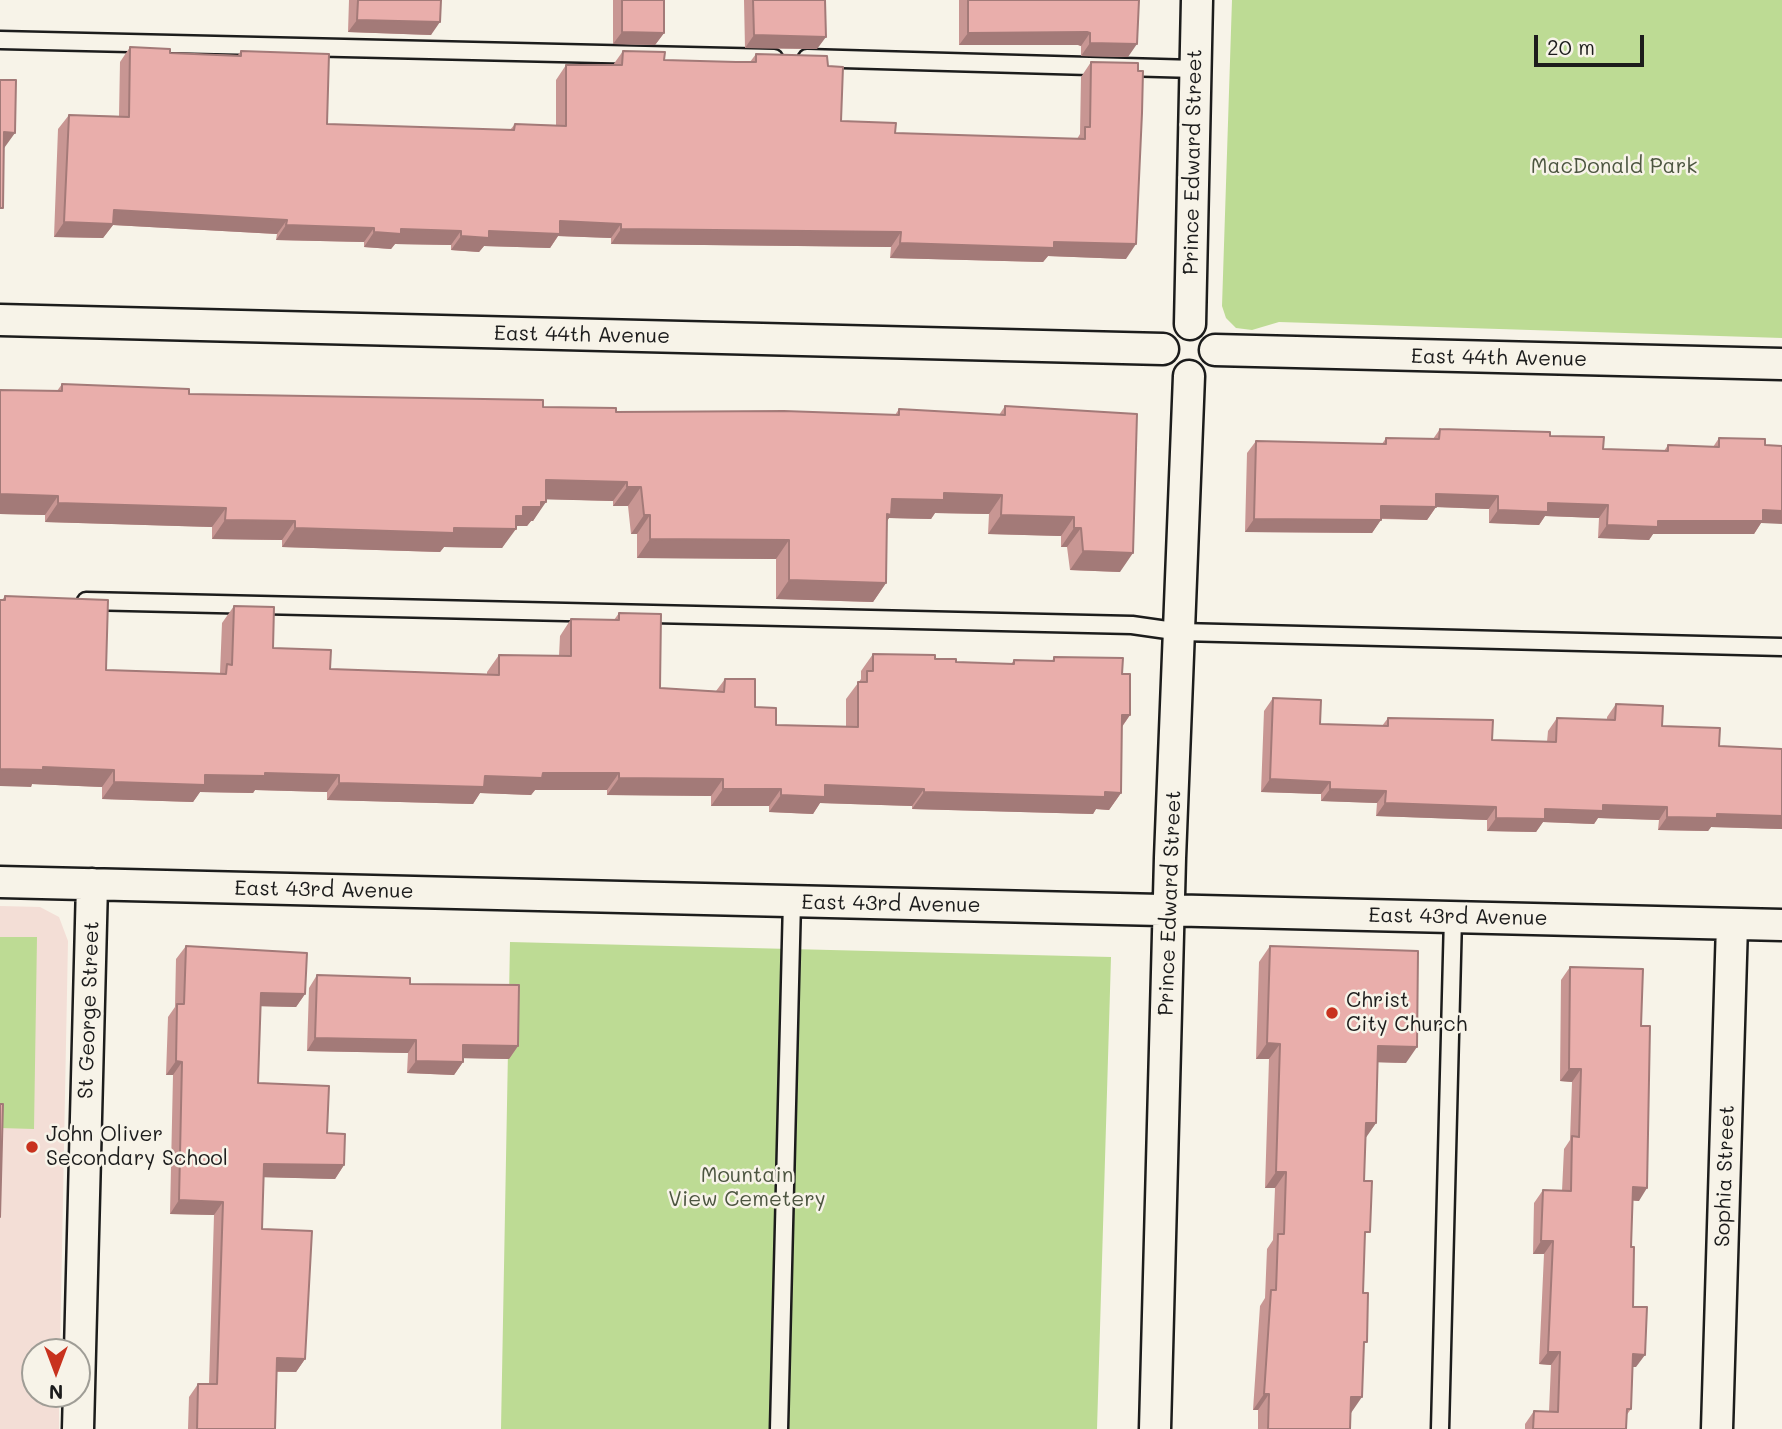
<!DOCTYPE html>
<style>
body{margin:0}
#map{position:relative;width:1782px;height:1429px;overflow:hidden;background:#f7f3e8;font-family:Mali,sans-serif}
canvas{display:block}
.north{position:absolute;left:21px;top:1338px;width:70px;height:70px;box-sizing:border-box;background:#f7f3e8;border:2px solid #9f9d96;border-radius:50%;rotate:180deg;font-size:19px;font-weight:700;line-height:28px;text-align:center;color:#1c1c1c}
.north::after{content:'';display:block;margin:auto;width:24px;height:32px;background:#c8321e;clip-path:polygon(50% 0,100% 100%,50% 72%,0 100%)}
.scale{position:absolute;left:1534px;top:35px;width:110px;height:32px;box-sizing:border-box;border:4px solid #1c1c1c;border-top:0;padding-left:9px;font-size:21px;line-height:24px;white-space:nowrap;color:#1c1c1c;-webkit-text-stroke:5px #f7f3e8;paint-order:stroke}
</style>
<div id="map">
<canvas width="1782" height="1429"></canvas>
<div class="north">N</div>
<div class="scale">20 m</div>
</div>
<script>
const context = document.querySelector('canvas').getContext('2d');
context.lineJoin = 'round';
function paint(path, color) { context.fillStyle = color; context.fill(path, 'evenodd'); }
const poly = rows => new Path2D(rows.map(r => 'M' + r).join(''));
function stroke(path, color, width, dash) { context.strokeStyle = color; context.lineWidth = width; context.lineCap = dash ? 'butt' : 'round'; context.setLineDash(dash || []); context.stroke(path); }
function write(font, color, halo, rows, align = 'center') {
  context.font = font + ' Mali,sans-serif'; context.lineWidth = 5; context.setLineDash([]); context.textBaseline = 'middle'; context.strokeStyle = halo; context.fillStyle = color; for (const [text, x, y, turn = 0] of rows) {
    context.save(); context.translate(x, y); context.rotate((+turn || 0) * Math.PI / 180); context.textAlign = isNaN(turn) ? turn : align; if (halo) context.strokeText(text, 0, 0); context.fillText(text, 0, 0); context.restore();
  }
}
const built = poly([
 [0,906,40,907,59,917,68,941,60,1352,35,1352,35,1394,59,1394,59,1429,0,1429]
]);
const green = poly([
 [1232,0,1782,0,1782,338,1279,322,1252,330,1236,328,1226,318,1222,306],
 [0,937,37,937,34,1129,0,1128],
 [510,942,1111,957,1097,1429,501,1429]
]);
const service = poly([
 [0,40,774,58],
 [807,58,1195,69],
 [86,601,1132,625,1181,632,1782,647],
 [779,1429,792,901],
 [1440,1429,1453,917]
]);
const minor = poly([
 [0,320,1163,349],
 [1190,324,1197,0],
 [1215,350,1782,364],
 [0,882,1782,925],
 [78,1429,92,884],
 [1155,1429,1170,858,1189,376],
 [1717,1429,1732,924]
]);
const wall = poly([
 [349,0,441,0,431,35,348,32],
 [613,0,664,0,664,33,655,45,613,44],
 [744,0,825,0,817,49,745,48],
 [959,0,1139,0,1128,57,1081,56,1081,46,1078,45,959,45],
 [130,47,170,53,238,55,241,51,327,124,335,125,510,130,515,124,556,125,556,80,566,65,613,65,623,51,664,60,736,62,750,62,756,54,828,66,841,121,895,133,1077,139,1080,134,1081,77,1091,62,1126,259,1048,256,1043,262,890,258,891,247,611,244,611,238,558,236,550,248,484,246,479,252,451,250,451,245,395,244,391,249,364,247,364,242,276,240,277,234,113,225,103,238,54,237,58,129,69,115,119,116,120,62],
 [62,384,189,394,543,407,616,412,895,415,899,409,999,415,1005,406,1120,572,1070,570,1067,547,1061,547,1061,536,988,534,989,514,935,513,931,519,889,518,887,521,886,583,873,602,776,599,776,559,637,558,637,534,631,534,628,506,613,506,613,501,546,499,533,521,531,521,527,526,516,526,502,548,444,547,440,552,282,547,282,540,212,539,212,527,45,522,45,515,0,514,0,390,57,391],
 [1440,429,1550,436,1603,449,1664,451,1668,445,1713,447,1719,438,1761,523,1754,534,1653,534,1649,540,1598,538,1599,518,1545,516,1539,525,1489,523,1489,509,1436,507,1427,520,1381,519,1372,533,1245,532,1247,453,1256,441,1382,444,1386,438,1433,439],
 [5,596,106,670,220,673,222,623,234,606,273,648,330,669,487,674,487,672,499,655,559,656,560,636,571,619,614,620,619,613,660,688,716,691,725,679,755,707,776,725,846,726,846,699,861,679,861,671,873,654,935,659,956,662,1011,664,1014,660,1052,661,1054,657,1122,674,1130,715,1122,727,1121,793,1109,810,1096,809,1093,814,912,809,912,806,820,803,813,814,769,812,769,806,711,806,711,796,607,795,607,790,535,790,531,795,480,793,473,804,327,800,327,792,255,790,253,793,200,792,193,802,102,799,102,787,32,784,31,787,2,600],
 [1273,698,1320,724,1382,726,1388,718,1492,740,1547,742,1548,731,1557,718,1607,720,1607,717,1616,704,1662,726,1719,746,1782,749,1782,829,1711,827,1708,831,1658,830,1659,820,1598,818,1594,824,1543,822,1536,832,1487,831,1487,820,1376,816,1377,803,1321,801,1321,794,1261,792,1264,711],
 [186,946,305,994,296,1007,260,1006,258,1083,327,1133,344,1165,335,1179,263,1177,262,1229,305,1359,296,1372,277,1372,275,1429,188,1429,189,1397,198,1384,209,1384,214,1215,170,1214,173,1075,166,1075,168,1017,175,1007,176,959],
 [1270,946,1406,1063,1377,1062,1376,1123,1365,1138,1364,1181,1365,1240,1363,1293,1364,1346,1351,1413,1350,1429,1258,1429,1258,1410,1253,1410,1260,1306,1265,1298,1267,1249,1273,1240,1275,1188,1265,1188,1269,1059,1256,1059,1259,962],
 [1570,967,1641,1026,1639,1201,1632,1200,1631,1247,1636,1367,1633,1367,1631,1409,1626,1416,1626,1429,1525,1429,1525,1424,1534,1411,1549,1412,1551,1365,1539,1364,1544,1254,1533,1254,1534,1203,1543,1190,1562,1191,1564,1149,1570,1140,1572,1082,1560,1081,1561,980],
 [317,975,410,984,518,1046,509,1059,463,1058,463,1062,454,1075,407,1073,408,1053,307,1051,309,988]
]);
const shadedWall = poly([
 [357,20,440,22,431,35,348,32],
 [622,32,664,33,655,45,613,44],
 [1087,32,1090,33,1081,46,1078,45,959,45,968,33],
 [754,35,826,37,817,49,745,48],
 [1090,43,1137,44,1128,57,1081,56],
 [4,132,15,133,2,151],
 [114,210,287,220,277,234,113,225,103,238,54,237,64,222],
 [560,221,621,224,611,238,558,236,550,248,484,246,479,252,451,250,461,236],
 [286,225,374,228,364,242,276,240],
 [401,229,461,231,451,245,395,244,391,249,364,247,374,232],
 [621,229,901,232,891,247,611,244],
 [1054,242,1136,244,1126,259,1048,256,1043,262,890,258,900,243],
 [546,480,627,482,613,501,533,499],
 [627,487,641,487,628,506,613,506],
 [944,493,1002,495,989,514,935,513,931,519,889,518,878,534,892,499],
 [0,494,58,496,45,515,0,514],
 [1436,494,1498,496,1489,509,1436,507,1427,520,1372,518,1381,506],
 [541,502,546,502,533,521,531,521,527,526,516,526,516,529,502,548,444,547,440,552,282,547,295,528,454,528],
 [58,503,226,508,212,527,45,522],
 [1548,503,1608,505,1599,518,1545,516,1539,525,1489,523,1498,510],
 [1763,510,1782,511,1782,524,1761,523,1754,534,1653,534,1649,540,1598,538,1607,525,1658,521],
 [644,515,650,515,637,534,631,534],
 [1001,515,1074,517,1061,536,988,534],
 [1254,519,1381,520,1372,533,1245,532],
 [225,520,295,521,282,540,212,539],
 [1074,528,1081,528,1067,547,1061,547],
 [650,539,789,540,776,559,637,558],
 [1083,551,1133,553,1120,572,1070,570],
 [789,580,886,583,873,602,776,599],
 [1122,715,1130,715,1118,732],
 [43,767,114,770,102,787,32,784,31,787,0,786,0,769],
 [265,773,339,775,327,792,255,790,253,793,200,792,193,802,102,799,114,782,205,775],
 [543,773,619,773,607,790,535,790,531,795,480,793,473,804,327,800,339,783],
 [619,778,723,779,711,796,607,795],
 [1270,779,1330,782,1321,794,1261,792],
 [825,785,924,789,912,806,820,803,813,814,769,812,781,795],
 [723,789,781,789,769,806,711,806],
 [1330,789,1386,791,1377,803,1321,801],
 [924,792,1105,792,1121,793,1109,810,1096,809,1093,814,912,809],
 [1385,803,1496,807,1487,820,1376,816],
 [1603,805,1667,807,1659,820,1598,818,1594,824,1543,822,1536,832,1487,831,1496,818,1545,809],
 [1717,814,1782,816,1782,829,1711,827,1708,831,1658,830,1667,817],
 [261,993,305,994,296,1007,251,1006],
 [315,1038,416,1040,408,1053,307,1051],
 [1267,1043,1280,1044,1269,1059,1256,1059],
 [463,1045,518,1046,509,1059,455,1058],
 [1378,1046,1417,1047,1406,1063,1367,1062],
 [176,1061,182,1062,173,1075,166,1075],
 [416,1061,463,1062,454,1075,407,1073],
 [1569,1069,1581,1069,1572,1082,1560,1081],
 [1366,1123,1376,1123,1365,1139],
 [264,1164,344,1165,335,1179,255,1177],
 [1276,1172,1286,1172,1275,1188,1265,1188],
 [1633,1187,1647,1188,1639,1201,1624,1200],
 [179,1200,223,1202,214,1215,170,1214],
 [1541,1241,1553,1241,1544,1254,1533,1254],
 [1548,1352,1560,1352,1551,1365,1539,1364],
 [1633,1354,1645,1355,1636,1367,1624,1367],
 [277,1358,305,1359,296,1372,268,1371],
 [1264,1394,1269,1394,1258,1410,1253,1410],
 [1351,1397,1362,1397,1351,1413]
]);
const building = poly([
 [358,0,441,0,440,22,357,20,358,0],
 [622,0,664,0,664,33,622,32,622,0],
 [753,0,825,0,826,37,754,35,753,0],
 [968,0,1139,0,1137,44,1090,43,1090,33,1087,32,968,33,968,0],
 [130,47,170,49,170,53,241,56,241,51,329,54,327,124,514,130,515,124,566,126,566,65,622,65,623,51,665,52,664,60,736,62,756,62,756,54,827,56,828,66,843,67,841,121,896,123,895,133,1085,139,1085,127,1090,127,1091,62,1138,63,1138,71,1143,71,1142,113,1136,244,1054,242,1054,248,900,243,901,232,621,229,621,224,560,221,560,234,489,231,489,238,461,236,461,231,401,229,401,234,374,232,374,228,286,225,287,220,114,210,113,224,64,222,69,115,129,117,130,47],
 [0,80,16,80,15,133,4,132,3,208,0,208,0,80],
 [62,384,189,389,189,394,543,400,543,407,616,408,616,412,784,411,899,415,899,409,1005,415,1005,406,1137,414,1133,553,1083,551,1081,528,1074,528,1074,517,1001,515,1002,495,944,493,944,500,892,499,891,515,887,514,886,583,789,580,789,540,650,539,650,515,644,515,641,487,627,487,627,482,546,480,546,502,541,502,541,507,523,507,523,516,516,516,516,529,454,528,454,533,295,528,295,521,225,520,226,508,58,503,58,496,0,494,0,390,62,391,62,384],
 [1440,429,1550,432,1550,436,1604,437,1603,449,1668,451,1668,445,1719,447,1719,438,1765,439,1765,445,1782,446,1782,511,1763,510,1763,521,1658,521,1658,527,1607,525,1608,505,1548,503,1548,512,1498,510,1498,496,1436,494,1436,507,1381,506,1381,520,1254,519,1256,441,1386,444,1386,438,1439,439,1440,429],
 [5,596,108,600,106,670,226,674,227,664,232,665,234,606,274,607,273,648,331,650,330,669,499,675,499,655,571,656,571,619,619,620,619,613,661,614,660,688,724,692,725,679,755,679,755,707,776,708,776,725,858,727,858,682,867,682,867,671,873,671,873,654,935,655,935,659,956,659,956,662,1014,664,1014,660,1054,661,1054,657,1123,658,1122,674,1130,674,1130,715,1122,715,1121,793,1105,792,1105,797,924,792,924,789,825,785,825,797,781,795,781,789,723,789,723,779,619,778,619,773,543,773,542,778,485,776,484,787,339,783,339,775,265,773,265,776,205,775,205,785,114,782,114,770,43,767,43,770,0,769,0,600,5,600,5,596],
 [1273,698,1321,700,1320,724,1388,726,1388,718,1493,720,1492,740,1556,742,1557,718,1615,720,1616,704,1663,706,1662,726,1720,728,1719,746,1782,749,1782,816,1717,814,1717,818,1667,817,1667,807,1603,805,1603,811,1545,809,1545,819,1496,818,1496,807,1385,803,1386,791,1330,789,1330,782,1270,779,1273,698],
 [186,946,307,953,305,994,261,993,258,1083,329,1086,327,1133,345,1134,344,1165,264,1164,262,1229,312,1231,305,1359,277,1358,275,1429,197,1429,198,1384,217,1384,223,1202,179,1200,182,1062,176,1061,177,1004,184,1004,186,946],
 [1270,946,1418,951,1417,1047,1378,1046,1376,1123,1366,1123,1364,1181,1372,1181,1370,1232,1365,1232,1363,1293,1368,1293,1367,1342,1364,1342,1362,1397,1351,1397,1350,1429,1268,1429,1269,1394,1264,1394,1271,1290,1276,1290,1278,1234,1284,1234,1286,1172,1276,1172,1280,1044,1267,1043,1270,946],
 [1570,967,1643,969,1641,1026,1650,1026,1647,1188,1633,1187,1631,1247,1634,1247,1633,1307,1647,1307,1645,1355,1633,1354,1631,1409,1627,1409,1626,1429,1533,1429,1534,1411,1558,1412,1560,1352,1548,1352,1553,1241,1541,1241,1543,1190,1571,1191,1572,1136,1579,1137,1581,1069,1569,1069,1570,967],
 [317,975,410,978,410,984,519,985,518,1046,463,1045,463,1062,416,1061,416,1040,315,1038,317,975],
 [0,1104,3,1104,0,1217,0,1104]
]);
const markers = [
 [1332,1013,7,"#c8321e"],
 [32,1147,7,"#c8321e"]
];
const streetNames = [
 ["Prince Edward Street",1193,162,-89],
 ["East 44th Avenue",582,335,1],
 ["East 44th Avenue",1499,358,1],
 ["East 43rd Avenue",324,890,1],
 ["Prince Edward Street",1170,903,-88],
 ["East 43rd Avenue",891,904,1],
 ["East 43rd Avenue",1458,917,1],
 ["St George Street",89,1010,-88],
 ["Sophia Street",1725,1176,-88]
];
const parkNames = [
 ["MacDonald Park",1614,167],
 ["Mountain",747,1176],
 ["View Cemetery",747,1200]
];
const poiNames = [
 ["Christ",1346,1001],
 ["City Church",1346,1025],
 ["John Oliver",46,1135],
 ["Secondary School",46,1159]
];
paint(built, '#f3ded6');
paint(green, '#bddb94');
stroke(service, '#1c1c1c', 21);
stroke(minor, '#1c1c1c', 35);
stroke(service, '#f7f3e8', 16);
stroke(minor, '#f7f3e8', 30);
paint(wall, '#c89693');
paint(shadedWall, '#a37a78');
paint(building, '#e9aeab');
stroke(building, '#a37a78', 2);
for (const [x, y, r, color] of markers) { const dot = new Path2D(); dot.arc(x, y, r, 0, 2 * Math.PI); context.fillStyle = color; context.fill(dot); stroke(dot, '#f7f3e8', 2.5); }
write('21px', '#1c1c1c', '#f7f3e8', streetNames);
write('21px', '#4c5540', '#f7f3e8', parkNames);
write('21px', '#1c1c1c', '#f7f3e8', poiNames, 'left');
</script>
